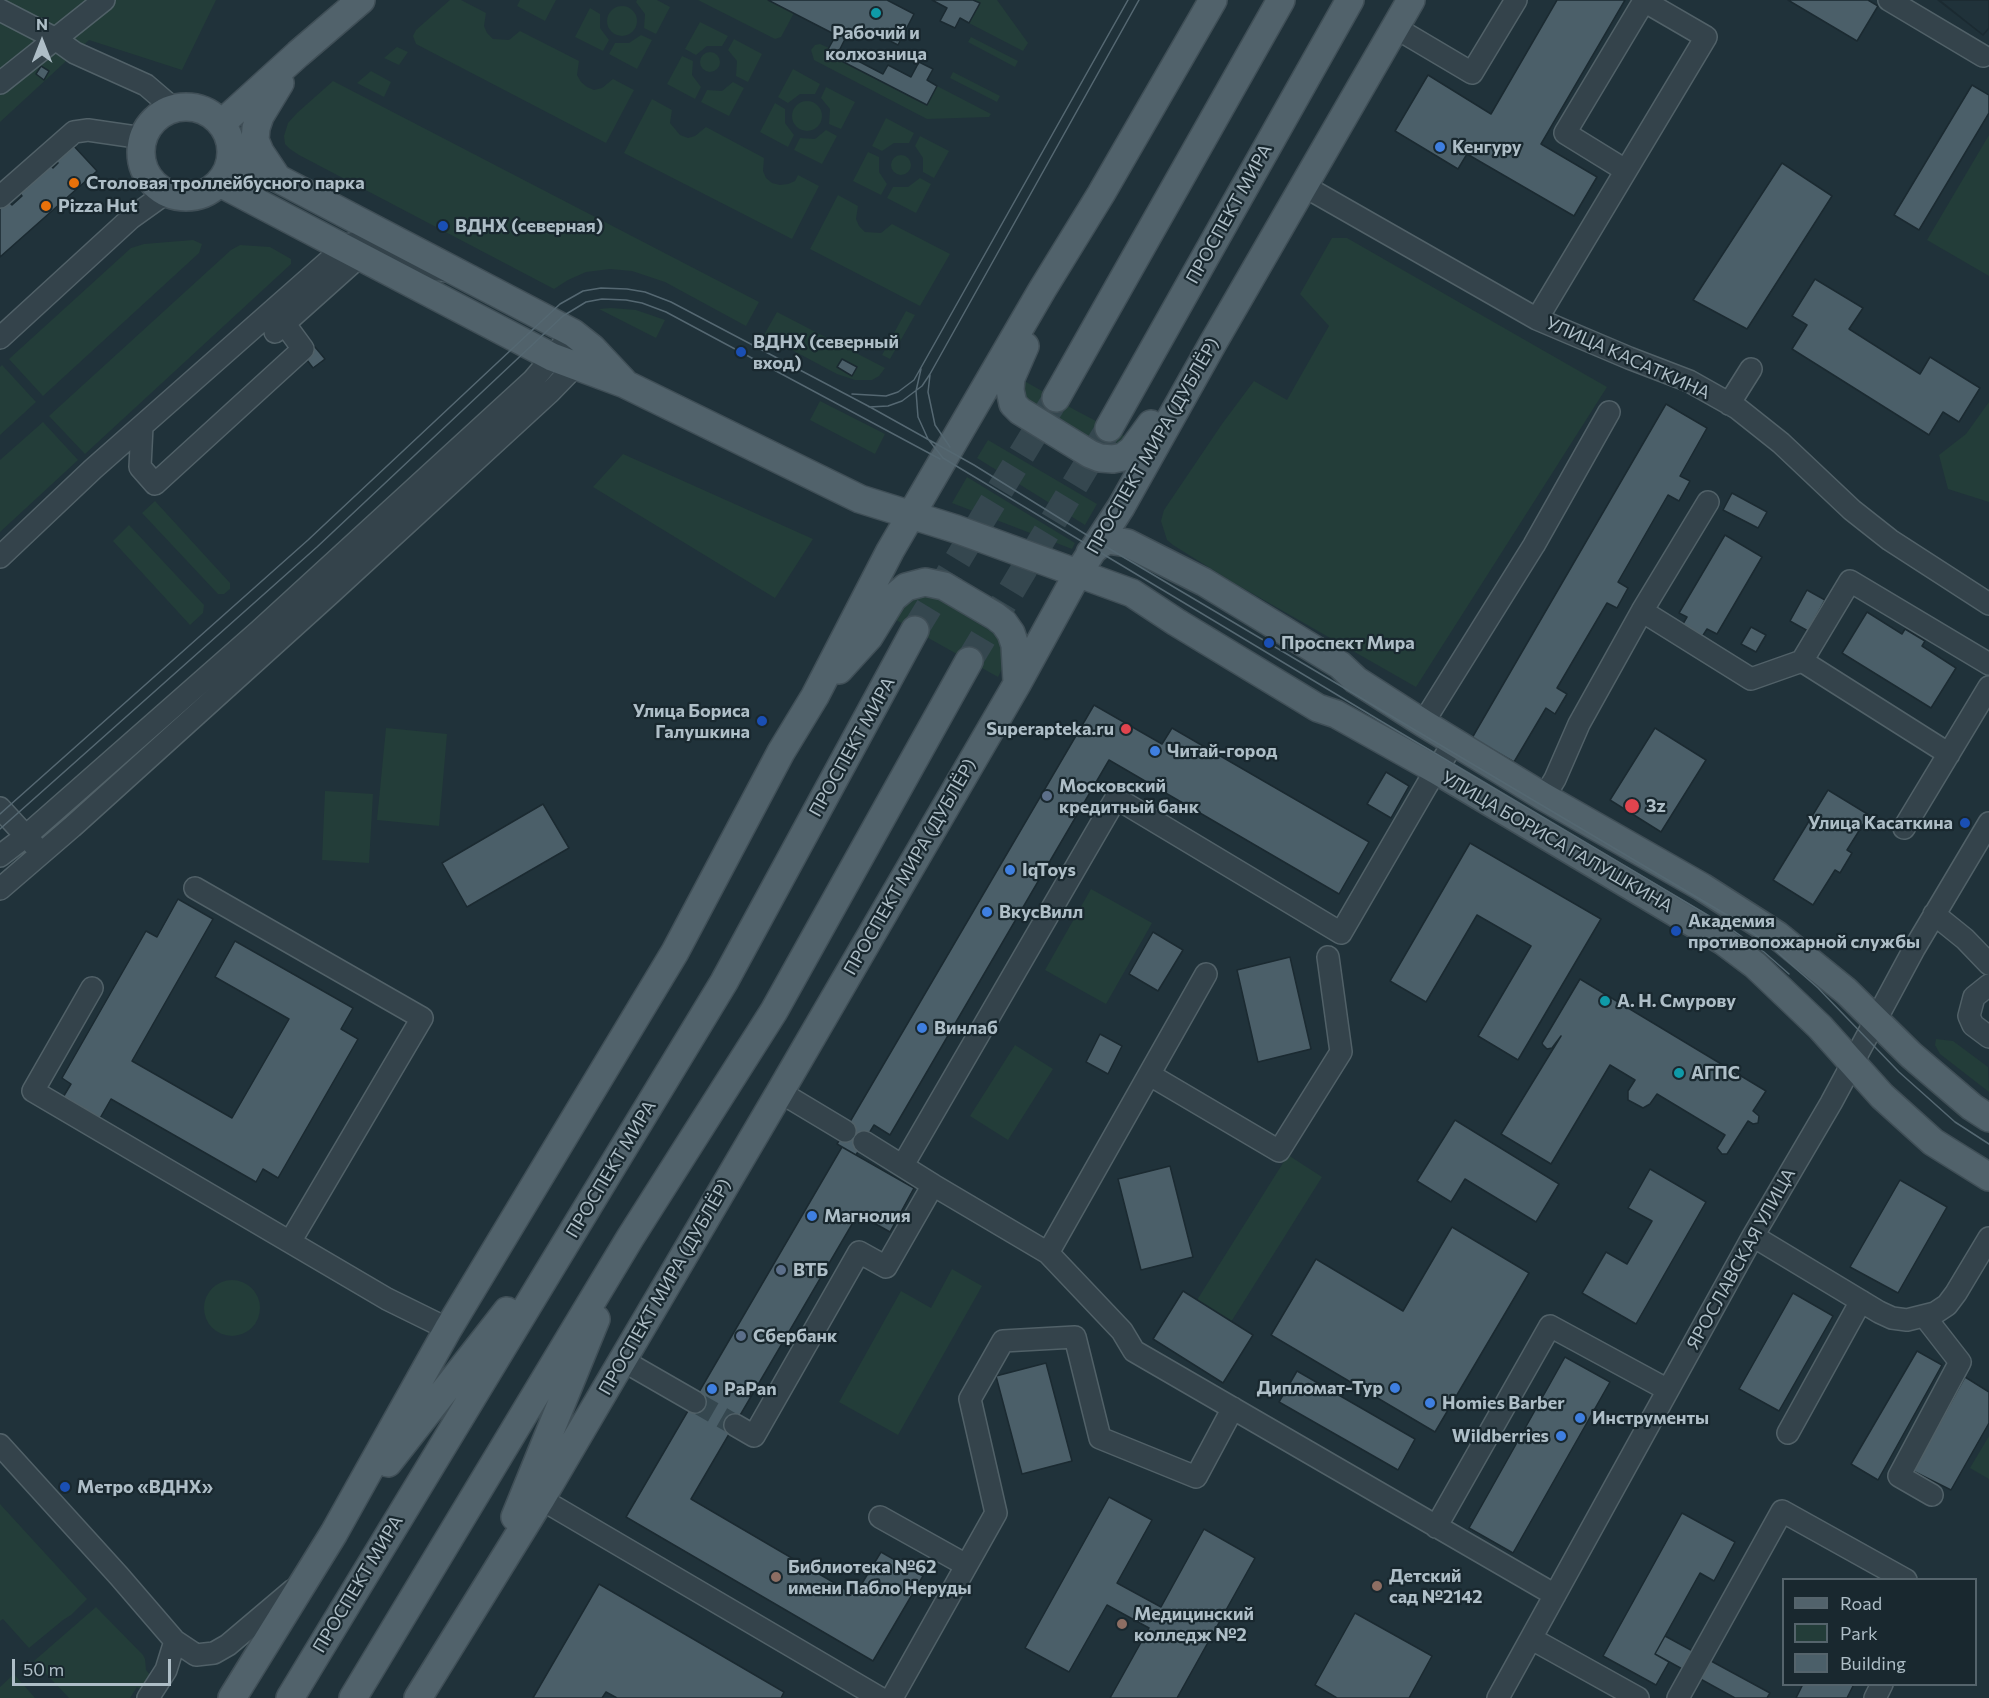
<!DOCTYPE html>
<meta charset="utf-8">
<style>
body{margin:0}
#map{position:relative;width:1989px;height:1698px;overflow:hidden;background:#20323a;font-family:Commissioner,sans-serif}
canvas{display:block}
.legend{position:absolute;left:1782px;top:1578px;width:195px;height:108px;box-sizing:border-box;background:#19282f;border:2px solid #55646c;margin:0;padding:8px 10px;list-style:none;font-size:18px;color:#aebec7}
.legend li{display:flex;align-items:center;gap:12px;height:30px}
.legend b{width:30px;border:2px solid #55646c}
.north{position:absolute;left:12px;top:12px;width:60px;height:60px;-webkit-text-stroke:4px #19282f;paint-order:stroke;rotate:0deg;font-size:16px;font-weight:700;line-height:24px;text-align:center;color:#aebec7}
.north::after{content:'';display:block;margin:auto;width:21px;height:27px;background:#aebec7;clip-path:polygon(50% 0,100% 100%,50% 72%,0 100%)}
.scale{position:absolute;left:12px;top:1659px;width:159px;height:27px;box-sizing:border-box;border:3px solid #aebec7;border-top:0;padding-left:8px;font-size:18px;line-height:21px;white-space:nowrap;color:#aebec7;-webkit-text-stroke:4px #19282f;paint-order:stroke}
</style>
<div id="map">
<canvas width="1989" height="1698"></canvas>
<ul class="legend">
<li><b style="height:8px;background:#51626b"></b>Road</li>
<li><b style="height:16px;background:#233d39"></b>Park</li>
<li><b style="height:16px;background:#4b5f69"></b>Building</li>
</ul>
<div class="north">N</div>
<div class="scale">50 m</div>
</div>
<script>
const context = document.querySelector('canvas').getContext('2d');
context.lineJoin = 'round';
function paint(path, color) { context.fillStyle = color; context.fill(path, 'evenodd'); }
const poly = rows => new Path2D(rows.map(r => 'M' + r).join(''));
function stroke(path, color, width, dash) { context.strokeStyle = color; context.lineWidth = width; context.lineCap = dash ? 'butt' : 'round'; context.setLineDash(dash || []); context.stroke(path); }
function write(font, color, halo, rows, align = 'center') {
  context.font = font + ' Commissioner,sans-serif'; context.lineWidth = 4.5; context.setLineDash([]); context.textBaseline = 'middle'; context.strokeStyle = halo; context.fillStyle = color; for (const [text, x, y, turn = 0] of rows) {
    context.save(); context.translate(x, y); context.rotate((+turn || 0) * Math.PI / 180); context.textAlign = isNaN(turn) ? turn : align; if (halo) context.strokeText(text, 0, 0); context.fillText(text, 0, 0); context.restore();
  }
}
const green = poly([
 [0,0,216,0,182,70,89,40,0,122],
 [450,0,461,0,486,13,484,26,487,33,493,39,509,40,520,31,579,61,577,75,581,82,587,87,594,90,602,88,613,79,634,90,606,143,416,44,413,36,416,30],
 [520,0,556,0,545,21,517,6],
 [637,0,657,0,670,7,656,34,644,28,645,14,636,2],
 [698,0,768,0,794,13,781,37,775,39],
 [973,0,997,0,1028,43,1023,51,969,23,980,4],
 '607 21a15 15 0 1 1 30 0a15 15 0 1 1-30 0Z',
 [590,8,600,14,600,28,609,40,603,51,575,37],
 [700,22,728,36,722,46,707,46,696,55,685,49],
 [641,35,652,40,637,69,609,54,615,43,629,43],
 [971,37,1018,61,1015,67,968,42],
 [734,39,762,54,748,82,736,76,737,61,728,50],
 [820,44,829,48,827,53,926,105,937,86,991,114,989,117,927,119,814,60,811,50,815,45],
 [397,47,408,52,399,65,384,58],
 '700 62a10 10 0 1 1 20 0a10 10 0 1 1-20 0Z',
 [682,56,693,61,692,75,701,87,695,99,667,84],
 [793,69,820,84,815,94,800,94,788,103,778,97],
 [371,71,391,82,384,97,357,83],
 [953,72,1000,96,997,102,950,78],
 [333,81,759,302,746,326,665,282,632,271,610,269,586,272,568,280,554,289,299,155,290,149,285,144,284,136,288,123,297,113],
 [733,82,744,88,729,116,701,102,707,90,722,91],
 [826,87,855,102,841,129,829,124,830,109,821,98],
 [652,99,672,110,670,123,680,135,688,138,695,136,706,127,764,158,763,171,766,178,772,183,780,185,788,184,795,181,798,175,819,186,792,239,624,153],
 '792 116a15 15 0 1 1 30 0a15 15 0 1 1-30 0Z',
 [775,103,785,109,785,123,794,135,788,147,760,132],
 [886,118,914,133,909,143,894,143,882,151,872,146],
 [826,130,837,136,822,164,794,150,800,138,815,139],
 [1989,135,1989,276,1927,240],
 [920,136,949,151,934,178,923,172,923,158,915,146],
 [868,152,879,157,879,172,887,184,881,195,853,181],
 '891 165a10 10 0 1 1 20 0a10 10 0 1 1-20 0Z',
 [920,178,931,184,916,213,887,198,893,187,908,187],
 [838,195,858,206,856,219,859,226,865,232,881,233,892,224,950,254,920,306,810,249],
 [1332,238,1347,238,1607,387,1416,687,1234,583,1173,545,1167,540,1161,521,1164,510,1222,424,1254,381,1287,400,1329,326,1300,294],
 [193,240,202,244,199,253,43,396,9,359,131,248,144,244],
 [240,245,270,247,291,259,291,264,85,454,49,416,231,250],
 [611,308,636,310,665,320,656,338,599,309],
 [906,311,915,315,890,359,882,355],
 [777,312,885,368,879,376,872,380,855,380,837,374,764,335],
 [2,365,36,402,0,435,0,367],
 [1021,379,1075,410,1132,440,1105,449,1027,404],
 [820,401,885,434,875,454,810,420],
 [1989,402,1989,502,1948,489,1939,455,1966,434],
 [43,422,78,460,0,532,0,460],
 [988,440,1097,504,1085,525,977,458],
 [623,454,813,539,775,598,593,487],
 [967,477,1075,543,1072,549,952,503],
 [155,501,230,583,230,589,224,594,218,594,142,513],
 [129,525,204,605,203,613,190,625,113,541],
 [923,595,937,598,995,634,1002,644,1004,665,998,677,889,616,903,601],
 [386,728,447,734,439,826,377,820],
 [325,791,373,794,369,863,322,860],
 [1091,889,1152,923,1106,1004,1045,970],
 [1936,1039,1953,1041,1988,1067,1989,1092,1940,1054,1935,1045],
 [1015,1045,1053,1069,1008,1140,970,1116],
 [1288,1155,1322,1177,1231,1322,1197,1300],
 [952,1269,982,1286,898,1435,839,1402,901,1291,931,1308],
 '204 1308a28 28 0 1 1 56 0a28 28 0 1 1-56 0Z',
 [1989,1436,1989,1479,1970,1468],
 [0,1504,87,1599,71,1615,63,1620,29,1648,3,1619,0,1621],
 [96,1607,143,1655,145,1659,146,1670,155,1681,141,1690,137,1687,130,1698,69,1698,34,1661],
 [14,1674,35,1698,0,1698,0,1687]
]);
const building = poly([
 [768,0,887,0,914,14,898,45,868,30,865,35,858,32,855,37,848,33,839,51,883,74,888,65,911,77,919,62,933,69,927,80,937,86,927,105,826,53,836,35,768,0],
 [932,0,973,0,980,3,969,23,960,18,955,28,940,21,947,8,932,0],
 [1557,0,1625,0,1541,144,1597,177,1574,216,1467,154,1458,169,1395,131,1428,75,1491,114,1557,0],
 [1788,0,1868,0,1878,6,1857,41,1788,0],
 [1938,0,1989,0,1989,28,1983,35,1938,0],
 [1939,0,1989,0,1989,28,1983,35,1939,0],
 [41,66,49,71,44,80,36,74,41,66],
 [1972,85,1989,95,1989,113,1919,230,1894,215,1972,85],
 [72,144,97,171,0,257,0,207,8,201,12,205,22,196,18,191,49,164,53,168,58,163,55,159,72,144],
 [1782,163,1832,196,1747,329,1693,300,1782,163],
 [1815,279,1863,308,1849,329,1920,374,1930,357,1980,388,1959,422,1943,412,1929,435,1792,349,1807,325,1792,316,1815,279],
 [315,347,325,359,313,368,304,356,315,347],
 [842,359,857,367,852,376,837,367,842,359],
 [1666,404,1707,428,1680,476,1690,481,1679,501,1668,495,1618,582,1628,588,1617,608,1607,603,1557,688,1567,694,1555,714,1546,708,1514,762,1472,738,1666,404],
 [1732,493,1767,512,1758,528,1723,510,1732,493],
 [1725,535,1762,557,1717,634,1707,629,1700,640,1680,629,1687,617,1679,613,1725,535],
 [1807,590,1825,600,1808,631,1790,621,1807,590],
 [1867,612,1902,634,1905,629,1925,641,1922,646,1956,668,1931,708,1842,653,1867,612],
 [1751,627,1766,635,1756,652,1741,644,1751,627],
 [1094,705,1162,744,1172,728,1369,842,1339,894,1109,760,890,1135,874,1125,856,1155,837,1144,1094,705],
 [1655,728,1706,760,1661,832,1610,800,1655,728],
 [1386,772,1409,786,1391,818,1367,804,1386,772],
 [1828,790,1869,815,1847,850,1852,853,1840,873,1835,870,1813,905,1773,880,1828,790],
 [543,804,569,848,467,907,442,863,543,804],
 [1470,843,1601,919,1518,1060,1478,1036,1531,946,1477,915,1426,1002,1390,981,1470,843],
 [178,899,213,919,132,1061,232,1118,289,1019,215,977,235,941,353,1008,341,1029,358,1039,278,1178,263,1169,256,1182,111,1099,99,1120,62,1099,71,1084,62,1078,146,931,157,937,178,899],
 [1153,932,1183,950,1158,991,1129,974,1153,932],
 [1290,957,1311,1049,1258,1062,1237,970,1290,957],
 [1580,979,1766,1091,1753,1111,1759,1116,1758,1123,1753,1124,1748,1121,1727,1154,1722,1154,1717,1148,1725,1135,1657,1094,1650,1104,1643,1108,1628,1100,1628,1091,1635,1080,1610,1065,1551,1164,1501,1134,1561,1036,1552,1048,1547,1049,1543,1045,1542,1043,1580,979],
 [1100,1034,1122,1046,1108,1074,1086,1062,1100,1034],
 [1455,1120,1559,1184,1536,1222,1465,1179,1451,1202,1417,1181,1455,1120],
 [842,1147,914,1188,890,1232,858,1214,691,1499,855,1595,881,1552,923,1576,873,1661,626,1517,842,1147],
 [1170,1166,1193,1257,1141,1270,1118,1179,1170,1166],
 [1650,1169,1706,1202,1636,1324,1582,1293,1606,1252,1627,1264,1652,1221,1628,1208,1650,1169],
 [1900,1180,1947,1207,1898,1293,1850,1267,1900,1180],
 [1452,1227,1529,1273,1435,1432,1271,1335,1316,1259,1403,1311,1452,1227],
 [1183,1291,1253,1335,1223,1383,1153,1339,1183,1291],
 [1793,1293,1833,1316,1779,1411,1739,1389,1793,1293],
 [1917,1351,1942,1365,1878,1480,1851,1464,1917,1351],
 [1565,1357,1610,1382,1513,1553,1469,1528,1565,1357],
 [1046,1363,1072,1461,1022,1474,996,1376,1046,1363],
 [1297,1371,1415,1439,1398,1470,1279,1402,1297,1371],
 [1965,1377,1989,1392,1989,1423,1951,1490,1913,1471,1965,1377],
 [1109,1497,1152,1520,1117,1583,1161,1607,1204,1529,1255,1558,1177,1698,1110,1698,1149,1628,1107,1605,1069,1672,1025,1648,1109,1497],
 [1682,1513,1735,1542,1714,1581,1700,1573,1655,1654,1669,1662,1656,1685,1603,1656,1682,1513],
 [599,1584,784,1692,781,1698,617,1698,606,1692,602,1698,533,1698,599,1584],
 [1355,1613,1432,1656,1409,1698,1337,1698,1315,1685,1355,1613],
 [1665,1636,1770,1693,1767,1698,1735,1698,1655,1654,1665,1636],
 [1803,1684,1854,1684,1847,1698,1796,1698,1803,1684]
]);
const minorTunnel = poly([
 [695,1402,735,1425]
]);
const majorTunnel = poly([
 [915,630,1056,398],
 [969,661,1109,428]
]);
const minor = poly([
 [1889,0,1983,56],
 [0,10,54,38,75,53,146,85,174,109],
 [1396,28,1472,73,1516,0],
 [0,83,104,0],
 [1304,186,1537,319,1629,358,1689,381,1737,408,1781,443,1852,510,1890,540,1989,604],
 [0,197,74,132,88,130,143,138],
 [1537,319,1706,37,1644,1,1565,133,1625,170],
 [275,332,360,256],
 [0,338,131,218,166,193],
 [1729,404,1751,369],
 [142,426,140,467,155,484,303,349,284,323],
 [0,557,93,469,347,245,358,242,367,243,413,267,449,271],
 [1642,611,1751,679,1802,661,1949,754],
 [1802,661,1850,581,1989,664],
 [1423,723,1534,545,1609,412],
 [1544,797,1555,779,1579,724,1642,611,1708,502],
 [0,808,34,845],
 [1904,828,1989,687],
 [0,856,26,836,259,631,533,380,573,333],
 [195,888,422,1018,290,1242],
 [0,889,72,827,331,593,550,392,585,356],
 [1934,914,1965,939,1989,964],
 [1989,985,1974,997,1969,1016,1973,1025,1989,1037],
 [92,988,33,1091,387,1299,448,1329],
 [1150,1075,1279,1151,1341,1052,1328,957],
 [780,1092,845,1131],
 [903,1165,1116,798,1341,933,1427,785,1454,742],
 [933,1185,1048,1253,1206,974],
 [1753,1236,1879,1312,1892,1318,1907,1320,1935,1313,1947,1305,1956,1293,1989,1238],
 [1048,1253,1122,1331,1134,1351,1555,1595],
 [1925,1317,1960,1362,1899,1476,1932,1495],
 [622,1360,695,1402],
 [735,1425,754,1436,859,1252,886,1267,933,1185,864,1142],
 [1788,1433,1861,1301],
 [0,1445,119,1576,175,1641,196,1655,214,1653,228,1645,293,1590],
 [541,1499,880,1698],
 [880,1517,966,1565],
 [1436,1527,1550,1326,1668,1390],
 [1532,1639,1638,1698],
 [148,1698,166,1670,175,1641],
 [892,1698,996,1513,970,1399,1003,1341,1075,1337,1100,1438,1196,1477,1233,1408],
 [1498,1698,1753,1236,1831,1103,1914,949,1989,823],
 [1678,1698,1782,1511,1906,1580],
 [1875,1698,1882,1684]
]);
const major = poly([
 '141 152a45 45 0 1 1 90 0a45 45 0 1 1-90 0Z',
 [221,124,298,54,361,0],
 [231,154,573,333,592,348,623,381],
 [276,176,260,152,255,140,256,128,260,116,280,83],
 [220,183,552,357,625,384,860,499,956,529,1132,593,1176,622,1318,708,1336,714,1436,770,1723,941,1755,965,1820,1027,1882,1096,1933,1142,1989,1177],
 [1025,346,1011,378,1010,390,1013,404,1020,411,1090,454,1100,458,1113,459,1123,457,1132,450,1151,424],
 [1056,398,1281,0],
 [1109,428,1350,0],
 [1090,553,1099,545,1108,540,1127,543,1204,582,1340,665,1356,680,1423,723,1544,797,1702,887,1777,935,1846,991,1911,1055,1972,1107,1989,1118],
 [839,670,869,637,893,598,906,587,925,582,944,586,995,616,1004,623,1011,633,1015,645,1017,682],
 [388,1463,507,1311],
 [515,1517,596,1319],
 [232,1698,334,1533,448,1329,675,952,781,752,815,696,890,551,1042,290,1101,194,1213,0],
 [290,1698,724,982,915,630],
 [353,1698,630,1238,774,1011,969,661],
 [418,1698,541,1499,780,1092,1017,684,1078,573,1121,507,1213,343,1411,0]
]);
const tram = poly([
 [921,369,916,391,918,417,928,439,943,458,1379,720,1731,929,1764,952,1789,974],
 [930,375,928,392,935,425,950,447],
 [852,394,886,396,898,392,914,380,1128,0],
 [869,407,888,406,902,401,922,386,930,374,1139,0],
 [0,814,308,540,560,304,583,291,601,288,627,289,645,292,671,302,870,407,974,465,1098,542,1737,921,1768,944,1818,988,1899,1072,1955,1122,1989,1144],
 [0,829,317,547,563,316,586,302,602,299,626,300,642,303,666,312,940,459]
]);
const markers = [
 [876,13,6,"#0f9aa8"],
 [1440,147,6,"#3f7fe0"],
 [74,183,6,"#e8710a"],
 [46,206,6,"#e8710a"],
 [443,226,6,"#1a4fb4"],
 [741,352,6,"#1a4fb4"],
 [1269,643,6,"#1a4fb4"],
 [762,721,6,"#1a4fb4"],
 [1126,729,6,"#e0444e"],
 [1155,751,6,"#3f7fe0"],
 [1047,796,6,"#5c6f8a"],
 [1632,806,8,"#e0444e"],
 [1965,823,6,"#1a4fb4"],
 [1010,870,6,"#3f7fe0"],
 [987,912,6,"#3f7fe0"],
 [1676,931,6,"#1a4fb4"],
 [1605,1001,6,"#0f9aa8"],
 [922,1028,6,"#3f7fe0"],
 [1679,1073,6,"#0f9aa8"],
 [812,1216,6,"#3f7fe0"],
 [781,1270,6,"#5c6f8a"],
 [741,1336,6,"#5c6f8a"],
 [1395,1388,6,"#3f7fe0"],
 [712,1389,6,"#3f7fe0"],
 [1430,1403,6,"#3f7fe0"],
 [1580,1418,6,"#3f7fe0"],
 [1561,1436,6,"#3f7fe0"],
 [65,1487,6,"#1a4fb4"],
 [776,1577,6,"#8d6e63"],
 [1377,1586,6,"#8d6e63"],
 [1122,1624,6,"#8d6e63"]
];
const poiNames = [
 ["Рабочий и",876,33,"center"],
 ["колхозница",876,54,"center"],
 ["Кенгуру",1452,147],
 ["Столовая троллейбусного парка",86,183],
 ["Pizza Hut",58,206],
 ["ВДНХ (северная)",455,226],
 ["ВДНХ (северный",753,342],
 ["вход)",753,363],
 ["Проспект Мира",1281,643],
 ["Улица Бориса",750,711,"right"],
 ["Галушкина",750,732,"right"],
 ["Superapteka.ru",1114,729,"right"],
 ["Читай-город",1167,751],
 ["Московский",1059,786],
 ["кредитный банк",1059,807],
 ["3z",1646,806],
 ["Улица Касаткина",1953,823,"right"],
 ["IqToys",1022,870],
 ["ВкусВилл",999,912],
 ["Академия",1688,921],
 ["противопожарной службы",1688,942],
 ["А. Н. Смурову",1617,1001],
 ["Винлаб",934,1028],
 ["АГПС",1691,1073],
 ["Магнолия",824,1216],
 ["ВТБ",793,1270],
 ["Сбербанк",753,1336],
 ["Дипломат-Тур",1383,1388,"right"],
 ["PaPan",724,1389],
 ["Homies Barber",1442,1403],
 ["Инструменты",1592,1418],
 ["Wildberries",1549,1436,"right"],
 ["Метро «ВДНХ»",77,1487],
 ["Библиотека №62",788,1567],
 ["имени Пабло Неруды",788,1588],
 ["Детский",1389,1576],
 ["сад №2142",1389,1597],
 ["Медицинский",1134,1614],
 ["колледж №2",1134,1635]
];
const streetNames = [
 ["ПРОСПЕКТ МИРА",1229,214,-61],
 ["УЛИЦА КАСАТКИНА",1628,358,24],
 ["ПРОСПЕКТ МИРА (ДУБЛЁР)",1153,446,-60],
 ["ПРОСПЕКТ МИРА",852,747,-61],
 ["УЛИЦА БОРИСА ГАЛУШКИНА",1557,842,30],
 ["ПРОСПЕКТ МИРА (ДУБЛЁР)",910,867,-60],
 ["ПРОСПЕКТ МИРА",611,1169,-59],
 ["ЯРОСЛАВСКАЯ УЛИЦА",1741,1259,-61],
 ["ПРОСПЕКТ МИРА (ДУБЛЁР)",665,1287,-60],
 ["ПРОСПЕКТ МИРА",358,1584,-59]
];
paint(green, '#233d39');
paint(building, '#4b5f69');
stroke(building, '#1b2a31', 1.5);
stroke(minorTunnel, '#35474f', 21, [21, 10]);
stroke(majorTunnel, '#35474f', 27, [27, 14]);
stroke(minor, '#516168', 24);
stroke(major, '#404f57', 30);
stroke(minor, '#34434b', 21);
stroke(major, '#51626b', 27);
stroke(tram, '#556872', 1.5);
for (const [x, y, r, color] of markers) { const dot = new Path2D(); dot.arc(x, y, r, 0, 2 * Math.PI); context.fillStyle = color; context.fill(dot); stroke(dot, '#19282f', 2); }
write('bold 18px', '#aebec7', '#19282f', poiNames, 'left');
write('18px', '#aebec7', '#19282f', streetNames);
</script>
